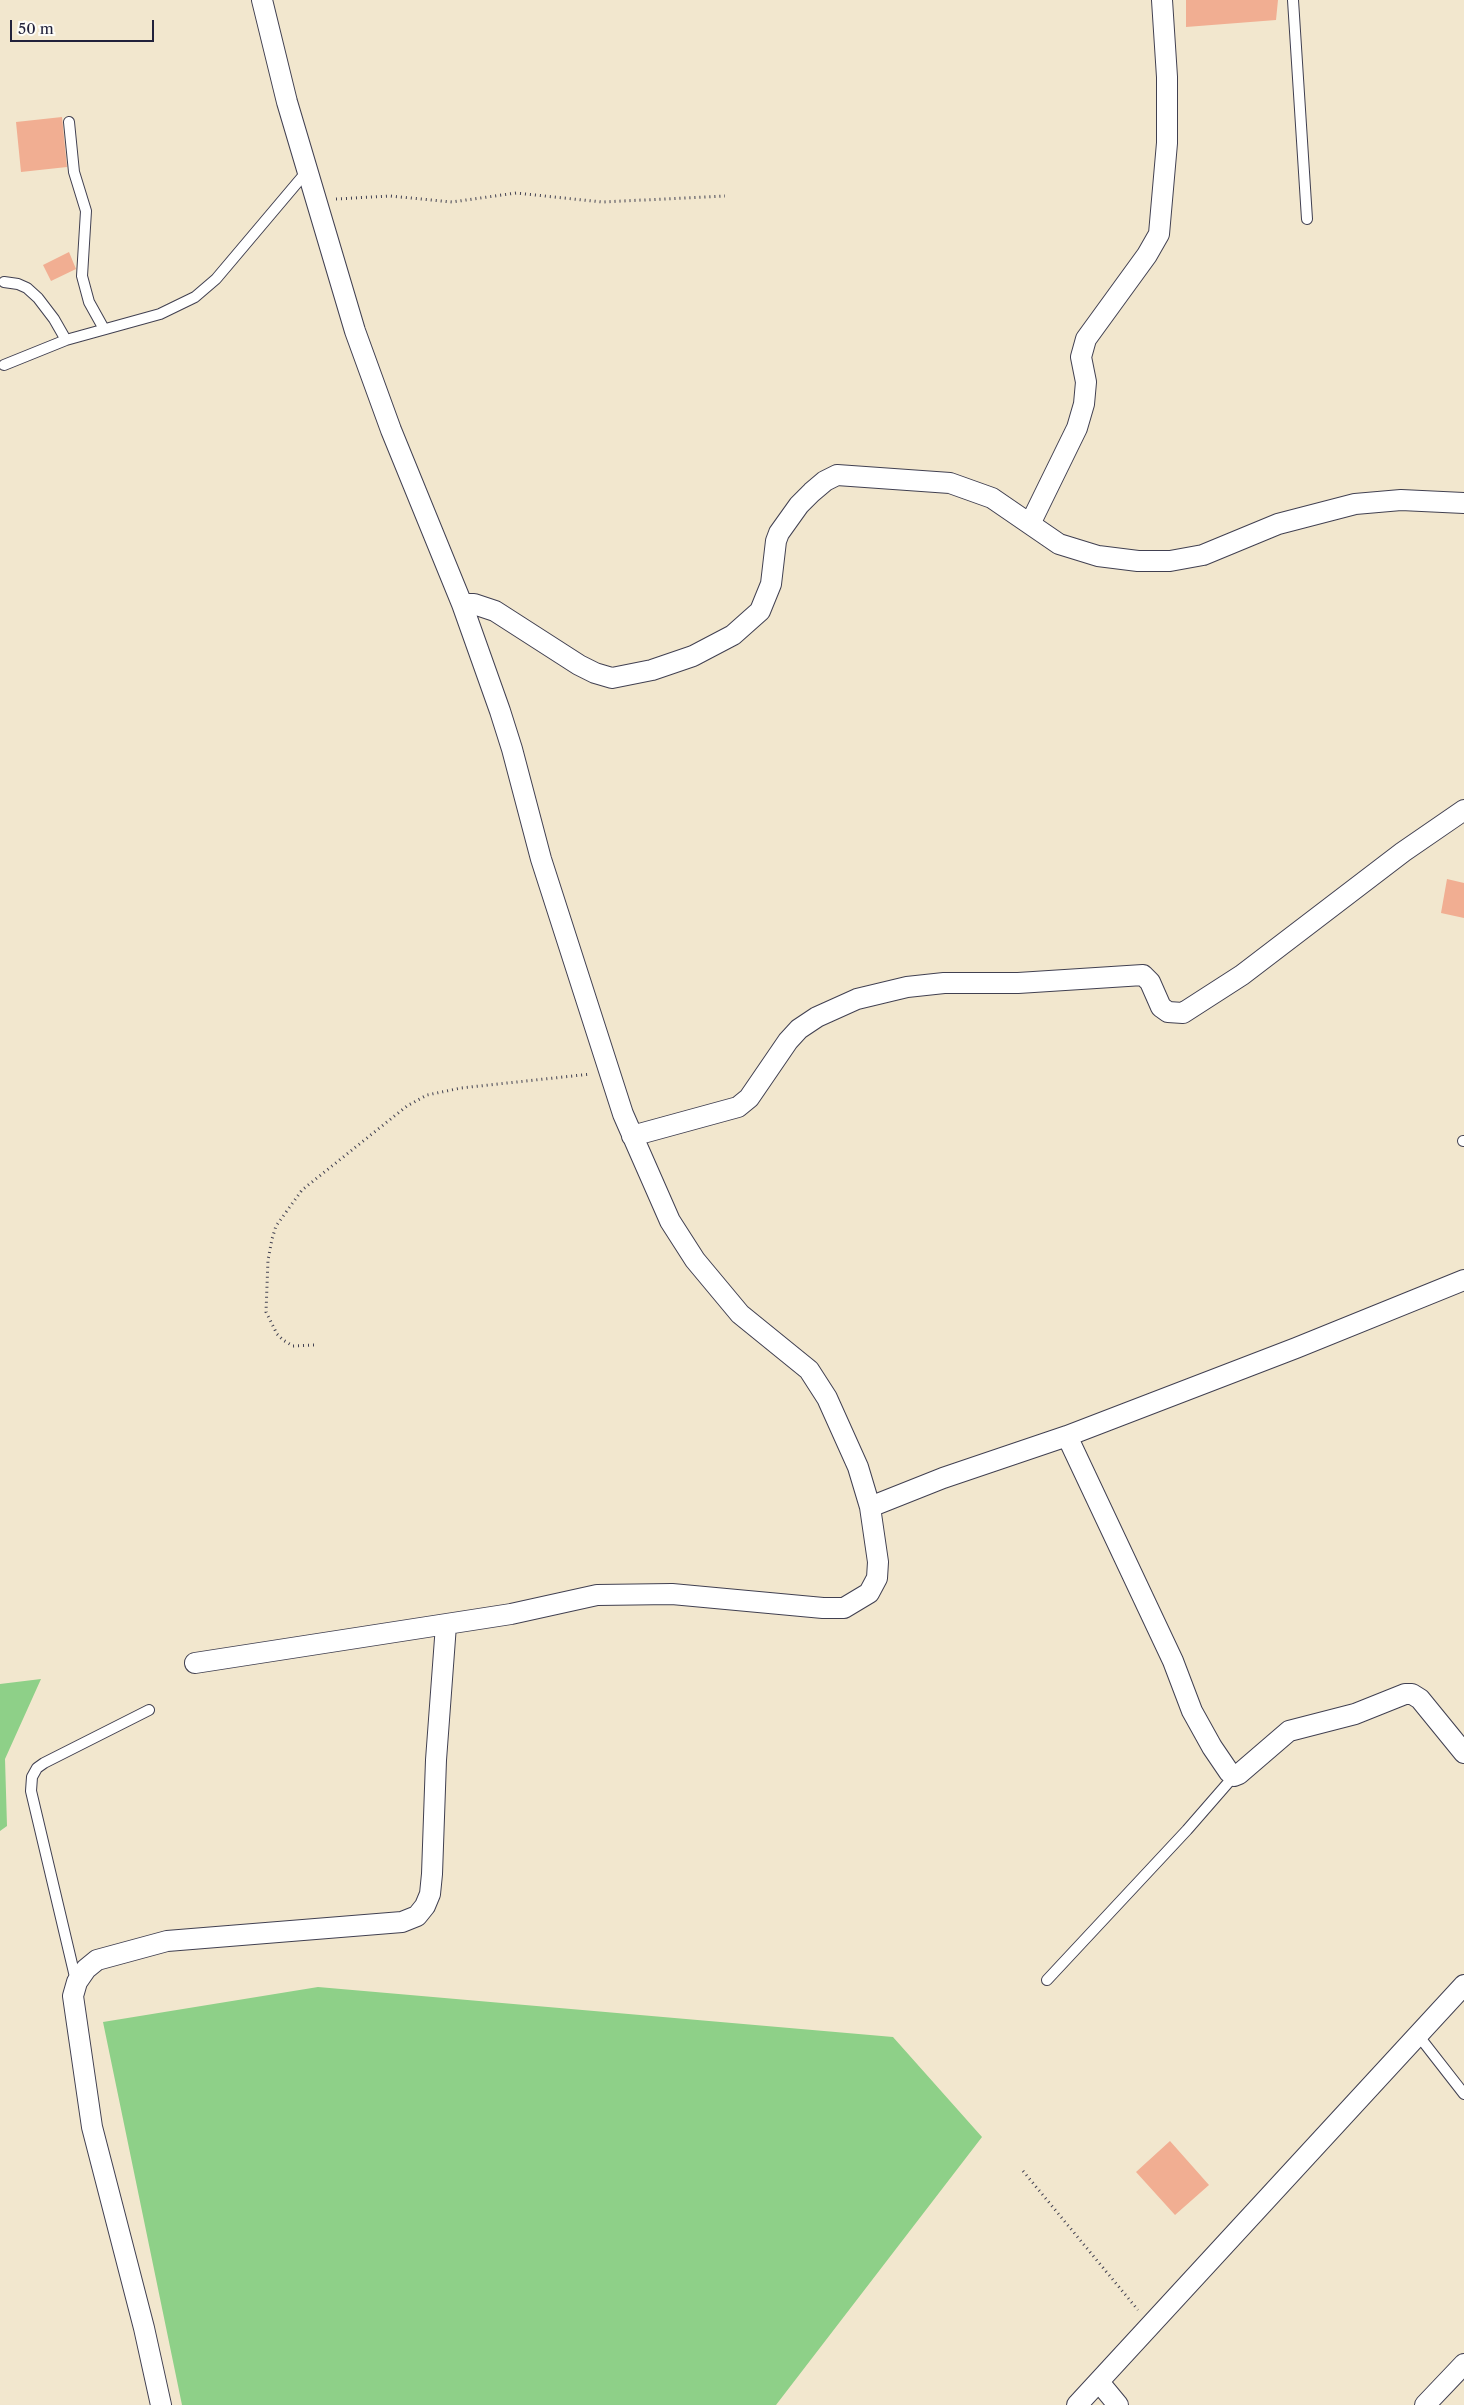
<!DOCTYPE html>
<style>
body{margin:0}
#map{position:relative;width:1464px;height:2405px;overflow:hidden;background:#f2e7ce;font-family:"Libre Caslon Text",serif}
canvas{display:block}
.scale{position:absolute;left:10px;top:20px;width:144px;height:22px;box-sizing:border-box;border:2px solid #22223b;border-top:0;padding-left:6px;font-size:15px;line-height:18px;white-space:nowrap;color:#22223b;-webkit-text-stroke:4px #fdfcf7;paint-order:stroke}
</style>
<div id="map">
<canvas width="1464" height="2405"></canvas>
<div class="scale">50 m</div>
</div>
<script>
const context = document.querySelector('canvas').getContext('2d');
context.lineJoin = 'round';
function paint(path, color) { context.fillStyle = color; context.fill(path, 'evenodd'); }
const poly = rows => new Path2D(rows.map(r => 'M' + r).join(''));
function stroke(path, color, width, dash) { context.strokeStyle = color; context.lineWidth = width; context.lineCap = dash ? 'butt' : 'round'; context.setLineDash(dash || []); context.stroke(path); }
const green = poly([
 [41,1679,5,1759,7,1826,0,1831,0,1684],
 [318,1987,893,2037,982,2137,776,2405,182,2405,103,2022]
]);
const building = poly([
 [1186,0,1278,0,1276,20,1186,27],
 [62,117,67,167,21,172,16,122],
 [69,252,76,269,51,281,43,265],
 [1447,879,1464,883,1464,918,1441,913],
 [1170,2141,1209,2185,1175,2215,1136,2172]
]);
const path = poly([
 [336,199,390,196,452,202,516,193,602,202,725,196],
 [314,1345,293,1346,283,1340,277,1334,266,1312,268,1260,272,1239,276,1226,302,1190,407,1106,427,1095,461,1088,591,1074],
 [1023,2171,1138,2310]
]);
const service = poly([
 [1293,0,1307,219],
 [69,122,74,172,86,211,82,276,89,302,104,329],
 [4,282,18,284,27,288,38,298,54,319,66,340],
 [4,365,66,340,160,314,195,297,216,279,308,170],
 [1463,1141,1464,1141],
 [1047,1980,1187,1830,1234,1776],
 [76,1981,31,1791,32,1777,37,1768,44,1763,149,1710],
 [1418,2035,1464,2094]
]);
const minor = poly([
 [1030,524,1077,428,1084,404,1086,382,1081,357,1086,339,1147,255,1159,234,1167,143,1167,77,1162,0],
 [462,604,474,604,495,611,579,665,595,673,612,678,652,670,693,656,733,635,760,611,771,584,776,541,779,533,799,505,812,492,825,481,837,475,950,483,992,498,1059,544,1098,556,1138,561,1170,561,1203,555,1278,524,1355,504,1401,500,1464,503],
 [632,1136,738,1107,749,1098,788,1041,799,1029,817,1017,857,999,907,987,944,983,1018,983,1143,975,1150,982,1161,1007,1168,1012,1183,1013,1242,975,1403,852,1464,810],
 [1067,1436,1173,1661,1192,1711,1212,1747,1229,1772,1234,1776,1239,1774,1289,1731,1355,1714,1405,1694,1412,1694,1420,1699,1464,1753],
 [870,1507,943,1478,1067,1436,1296,1348,1464,1280],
 [195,1663,511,1614,597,1595,672,1594,823,1608,844,1608,869,1593,877,1578,878,1562,870,1507,858,1467,827,1398,809,1370,740,1314,695,1260,670,1221,623,1114,541,859,512,749,500,711,462,604,391,430,355,331,287,102,262,0],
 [1099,2382,1118,2405],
 [161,2405,144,2328,92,2127,73,1996,77,1982,86,1969,97,1960,167,1941,402,1922,417,1916,425,1906,430,1894,432,1874,436,1760,446,1625],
 [1077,2405,1464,1985],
 [1425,2405,1464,2364]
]);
paint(green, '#8ed088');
paint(building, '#f1ae92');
stroke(service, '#414051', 12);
stroke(minor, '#414051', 22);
stroke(path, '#414051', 3, [1, 4]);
stroke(service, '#fff', 10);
stroke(minor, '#fff', 20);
</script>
